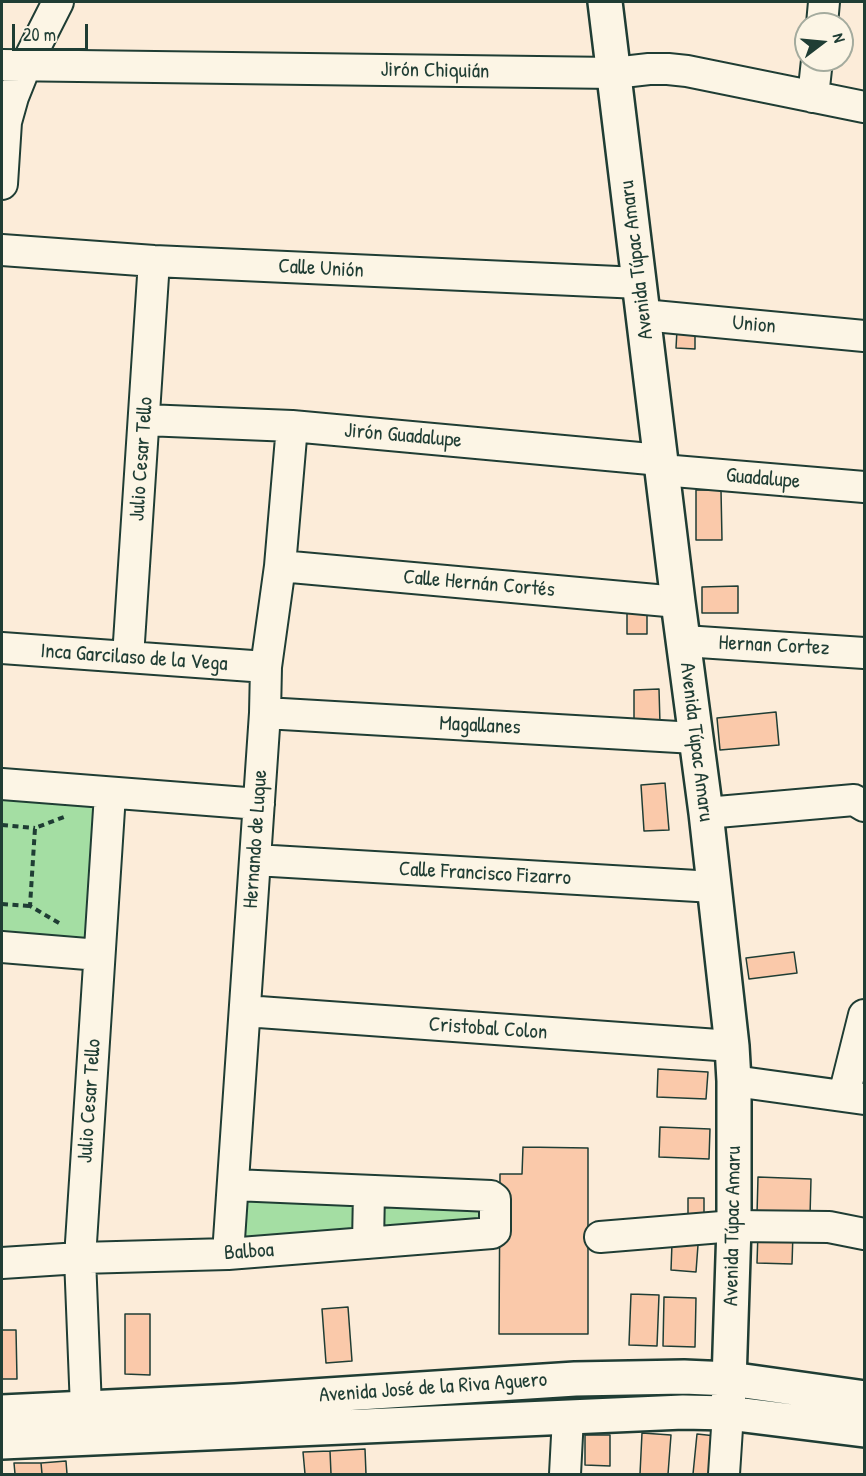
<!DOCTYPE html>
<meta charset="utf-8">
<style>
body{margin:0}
#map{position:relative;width:866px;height:1476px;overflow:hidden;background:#fcecd9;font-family:"Patrick Hand",sans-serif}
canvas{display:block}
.frame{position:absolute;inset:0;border:3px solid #1f3d34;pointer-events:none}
.north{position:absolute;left:794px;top:12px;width:60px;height:60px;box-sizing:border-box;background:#fcf5e5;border:2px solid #a4ab9e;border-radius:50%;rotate:74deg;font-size:16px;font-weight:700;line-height:24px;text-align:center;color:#1f3d34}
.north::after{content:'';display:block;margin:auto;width:21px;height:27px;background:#1f3d34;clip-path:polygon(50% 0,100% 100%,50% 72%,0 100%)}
.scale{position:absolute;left:12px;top:24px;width:76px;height:27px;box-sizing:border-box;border:3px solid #1f3d34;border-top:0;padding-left:8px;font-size:18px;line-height:21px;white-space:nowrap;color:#1f3d34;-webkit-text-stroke:4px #fcf5e5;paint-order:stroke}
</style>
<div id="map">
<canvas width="866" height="1476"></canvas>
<div class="frame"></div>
<div class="north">N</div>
<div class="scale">20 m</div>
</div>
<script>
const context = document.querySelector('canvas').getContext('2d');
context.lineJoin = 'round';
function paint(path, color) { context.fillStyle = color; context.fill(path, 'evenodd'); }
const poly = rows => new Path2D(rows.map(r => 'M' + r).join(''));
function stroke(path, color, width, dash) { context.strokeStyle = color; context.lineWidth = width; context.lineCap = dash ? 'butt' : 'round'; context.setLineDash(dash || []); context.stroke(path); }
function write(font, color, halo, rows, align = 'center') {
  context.font = font + ' "Patrick Hand",sans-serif'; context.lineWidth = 4.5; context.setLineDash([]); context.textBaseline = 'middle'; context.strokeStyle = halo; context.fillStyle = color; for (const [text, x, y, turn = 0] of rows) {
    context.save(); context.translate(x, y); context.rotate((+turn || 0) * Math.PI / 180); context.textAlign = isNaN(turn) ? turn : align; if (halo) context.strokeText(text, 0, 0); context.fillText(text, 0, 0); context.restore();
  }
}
const green = poly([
 [2,792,97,801,85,943,2,941],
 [237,1189,492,1200,492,1232,233,1248]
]);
const building = poly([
 [677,330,695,330,695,349,676,348,677,330],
 [696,490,721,490,722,540,696,540,696,490],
 [738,586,738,613,702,613,702,587,738,586],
 [627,610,647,611,647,634,627,634,627,610],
 [659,689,660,724,634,725,634,690,659,689],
 [776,712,779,745,720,750,717,718,776,712],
 [665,783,669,830,644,831,641,785,665,783],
 [794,952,797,973,749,979,746,958,794,952],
 [658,1069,708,1072,706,1099,657,1097,658,1069],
 [660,1127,710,1129,709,1159,659,1157,660,1127],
 [523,1147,588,1148,588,1334,499,1334,500,1174,522,1174,523,1147],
 [758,1177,811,1179,810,1216,757,1214,758,1177],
 [688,1198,704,1198,704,1216,688,1216,688,1198],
 [758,1232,793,1233,792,1264,757,1263,758,1232],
 [672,1243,698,1245,696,1272,671,1270,672,1243],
 [631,1294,659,1295,657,1346,629,1345,631,1294],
 [664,1297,696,1298,695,1347,663,1346,664,1297],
 [348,1307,352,1361,326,1363,322,1309,348,1307],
 [125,1314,150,1314,150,1375,125,1374,125,1314],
 [2,1330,16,1330,17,1379,2,1379,2,1330],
 [642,1433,671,1435,668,1474,640,1474,642,1433],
 [697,1434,716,1436,713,1474,693,1474,697,1434],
 [585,1435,610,1435,610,1466,585,1465,585,1435],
 [365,1449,366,1474,331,1474,330,1451,365,1449],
 [330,1451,331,1474,305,1474,303,1452,330,1451],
 [66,1461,67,1474,42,1474,41,1463,66,1461],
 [14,1463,41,1463,42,1474,15,1474,14,1463]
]);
const path = poly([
 [2,825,35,828],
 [2,904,30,906],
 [59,923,30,906,35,828,64,817]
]);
const minor = poly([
 [822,24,824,2],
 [2,65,614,73,649,69,668,69,687,71,864,107],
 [813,97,817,60],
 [2,184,6,122,13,97,25,67,58,2],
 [2,250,154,261,640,283],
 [643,315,864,336],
 [145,420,292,426,661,460],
 [662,470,864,487],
 [280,566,678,602],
 [684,641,864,653],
 [2,648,266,667],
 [128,657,154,261],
 [265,713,695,738],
 [2,784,259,804],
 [706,813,854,800,864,806],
 [255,860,714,887],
 [2,947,99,955],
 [245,1011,732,1046],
 [734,1081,864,1099],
 [844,1095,864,1015],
 [600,1237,734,1226,829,1227,864,1234],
 [368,1243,369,1191],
 [228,1254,265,713,266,667,280,566,292,426],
 [2,1263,80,1258,228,1254,492,1233,495,1231,495,1199,491,1196,234,1185],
 [86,1408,80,1258,110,794],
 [565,1474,568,1417],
 [724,1474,728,1413]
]);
const major = poly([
 [605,2,678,602,706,813,732,1046,734,1081,734,1226,728,1413],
 [2,1412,235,1401,575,1379,684,1377,730,1379,864,1398],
 [2,1442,683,1412,728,1413,864,1430]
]);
const streetNames = [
 ["Jirón Chiquián",435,71,1],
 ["Avenida Túpac Amaru",637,260,-97],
 ["Calle Unión",321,269,3],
 ["Union",754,325,5],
 ["Jirón Guadalupe",403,436,5],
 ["Julio Cesar Tello",142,459,-86],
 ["Guadalupe",763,479,5],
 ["Calle Hernán Cortés",479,584,5],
 ["Hernan Cortez",774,646,3],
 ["Inca Garcilaso de la Vega",134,658,4],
 ["Magallanes",480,726,3],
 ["Avenida Túpac Amaru",696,742,83],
 ["Hernando de Luque",256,839,-86],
 ["Calle Francisco Fizarro",485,874,3],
 ["Cristobal Colon",488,1029,4],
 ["Julio Cesar Tello",90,1101,-86],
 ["Avenida Túpac Amaru",733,1226,-89],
 ["Balboa",249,1252,-4],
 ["Avenida José de la Riva Aguero",433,1388,-4]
];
paint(green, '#a4dea3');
paint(building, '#fac9aa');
stroke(building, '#1f3d34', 1.5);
stroke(minor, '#1f3d34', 34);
stroke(major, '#1f3d34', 38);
stroke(path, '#1f3d34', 4, [6, 4.5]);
stroke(minor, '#fcf5e5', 30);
stroke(major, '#fcf5e5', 33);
write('21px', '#1f3d34', '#fcf5e5', streetNames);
</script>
